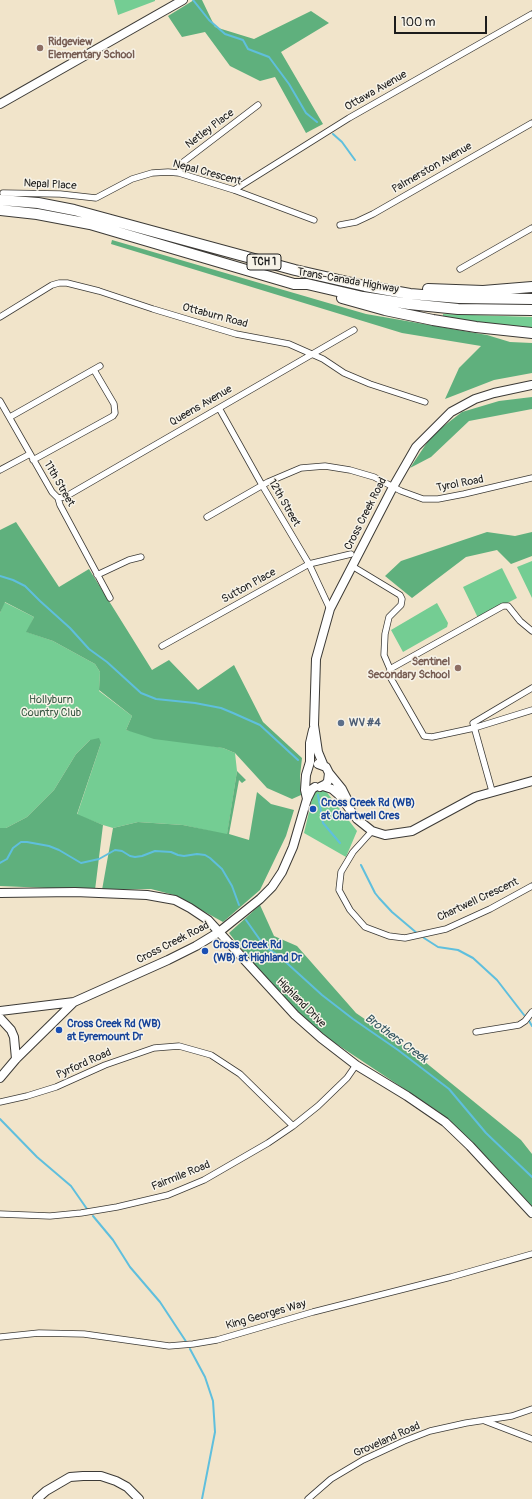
<!DOCTYPE html>
<style>
body{margin:0}
#map{position:relative;width:532px;height:1499px;overflow:hidden;background:#f1e4ca;font-family:Pangolin,sans-serif}
canvas{display:block}
.scale{position:absolute;left:394px;top:16px;width:93px;height:18px;box-sizing:border-box;border:2px solid #1c1c1c;border-top:0;padding-left:5px;font-size:12px;line-height:14px;white-space:nowrap;color:#1c1c1c;-webkit-text-stroke:3px #f7f3e8;paint-order:stroke}
</style>
<div id="map">
<canvas width="532" height="1499"></canvas>
<div class="scale">100 m</div>
</div>
<script>
const context = document.querySelector('canvas').getContext('2d');
context.lineJoin = 'round';
function paint(path, color) { context.fillStyle = color; context.fill(path, 'evenodd'); }
const poly = rows => new Path2D(rows.map(r => 'M' + r).join(''));
function stroke(path, color, width, dash) { context.strokeStyle = color; context.lineWidth = width; context.lineCap = dash ? 'butt' : 'round'; context.setLineDash(dash || []); context.stroke(path); }
function write(font, color, halo, rows, align = 'center') {
  context.font = font + ' Pangolin,sans-serif'; context.lineWidth = 3; context.setLineDash([]); context.textBaseline = 'middle'; context.strokeStyle = halo; context.fillStyle = color; for (const [text, x, y, turn = 0] of rows) {
    context.save(); context.translate(x, y); context.rotate((+turn || 0) * Math.PI / 180); context.textAlign = isNaN(turn) ? turn : align; if (halo) context.strokeText(text, 0, 0); context.fillText(text, 0, 0); context.restore();
  }
}
const green = poly([
 [114,0,155,0,155,1,118,15],
 [443,314,532,317,532,328,511,327,443,319],
 [532,561,532,598,517,567],
 [502,568,517,598,478,618,463,587],
 [4,602,34,617,27,632,53,641,95,664,100,672,99,691,132,716,126,730,223,748,235,753,237,771,227,835,183,825,138,822,113,828,103,825,77,815,101,743,90,740,76,754,54,790,27,817,6,828,0,828,0,613],
 [437,603,448,623,447,627,403,652,391,630],
 [317,789,325,790,357,831,346,857,304,833,314,791]
]);
const forest = poly([
 [194,0,202,0,215,27,254,39,311,11,329,23,281,52,323,124,306,133,275,77,260,81,230,66,205,32,182,37,168,16],
 [112,240,366,314,487,335,510,342,532,343,532,373,494,380,445,399,459,368,481,346,402,333,111,244],
 [532,397,532,409,469,421,431,457,410,468,432,435,462,412,499,401],
 [16,522,59,587,89,569,152,670,169,660,198,690,234,665,263,722,302,758,300,776,301,795,292,799,267,788,235,753,223,748,154,739,126,730,132,716,99,690,100,672,95,664,53,641,26,632,34,617,5,602,0,613,0,530],
 [487,532,515,536,532,532,532,556,511,564,497,550,466,557,412,598,385,576,401,561],
 [99,738,101,743,77,814,103,825,95,890,0,886,0,828,6,828,27,817,54,790,76,754,90,740],
 [237,771,246,780,242,783,239,780,229,834,249,840,257,792,271,804,294,810,286,836,260,890,223,922,174,895,151,889,102,890,113,828,138,822,183,825,227,834],
 [260,905,274,936,297,946,356,1013,414,1053,521,1140,532,1154,532,1207,494,1165,439,1112,332,1041,297,1012,251,961,229,933]
]);
const stream = poly([
 [193,0,209,20,225,34,243,40,248,49,269,57,289,84,306,113,317,122],
 [333,134,342,142,355,160],
 [0,576,13,580,25,586,40,601,70,628,89,649,107,662,141,693,156,699,195,703,221,708,233,713,260,725,298,760],
 [318,795,323,823,340,843],
 [0,863,7,859,13,848,21,842,27,842,49,846,59,850,81,863,99,859,115,850,122,851,130,856,135,857,142,856,155,851,171,852,178,855,184,856,197,854,205,855,210,858,222,869,232,886,239,905],
 [361,865,375,893,379,898,392,912,418,934],
 [246,920,265,947,278,955,322,995,353,1019,398,1050,449,1089,486,1133,532,1177],
 [424,938,438,947,458,950,473,958,497,980,524,1015],
 [528,1019,532,1026],
 [0,1119,37,1157,71,1186,87,1209],
 [93,1216,113,1240,130,1267,160,1302,187,1343],
 [190,1349,205,1377,213,1401,215,1432,202,1499]
]);
const street = poly([
 [179,173,182,163,258,105],
 [234,190,349,118,532,14],
 [3,193,60,194,96,198,132,179,152,173,168,172,179,173,234,190,314,220],
 [340,225,356,222,373,214,532,123],
 [460,269,532,228],
 [0,317,52,285,59,283,67,283,99,291,153,309,236,334,289,344,323,359,344,373,370,384,425,402],
 [0,401,52,492,58,498,60,505,110,598],
 [219,408,262,485,309,564,330,609],
 [10,417,100,366],
 [33,460,113,416,115,413,114,404,94,370],
 [0,470,30,454],
 [58,498,65,497,354,330],
 [207,517,268,482,301,468,325,466,350,470,374,477,401,491,423,499,438,499,464,494,532,478],
 [352,566,400,595,402,599,401,605,389,617,385,634,384,655,390,669],
 [97,575,129,560,141,557],
 [532,631,520,621,508,606,503,606,390,669,389,675,424,736,432,737,474,728,532,710],
 [162,646,309,564,351,554],
 [492,791,473,723,532,688],
 [372,831,353,852,341,872,339,890,350,910,365,927,389,936,405,938,446,929,490,909,532,886],
 [476,1032,519,1025,525,1021,532,1012],
 [0,1102,27,1096,56,1087,105,1065,154,1048,179,1046,211,1055,240,1074,293,1126],
 [0,1214,50,1216,81,1213,117,1207,168,1195,204,1180,268,1143,293,1126,318,1106,347,1078,356,1065],
 [0,1337,39,1333,84,1334,169,1346,193,1344,217,1340,313,1312,451,1277,532,1254],
 [485,1421,532,1439],
 [308,1499,331,1479,363,1460,404,1441,430,1431,466,1423,512,1416,532,1409]
]);
const secondary = poly([
 [0,104,183,0],
 [318,764,326,767,329,773,328,781,326,784,320,787],
 [323,764,318,752,314,725,316,659,330,609,393,487,416,447,451,412,475,399,494,393,532,385],
 [329,773,342,789,347,799],
 [323,786,332,789,339,795,357,819,372,831,385,835,412,831,475,797,532,781],
 [307,799,305,790,306,775,310,762,310,743,313,730],
 [0,893,75,892,147,895,175,900,190,908,208,920,295,1015,321,1038,356,1065,407,1096,445,1122,470,1146,532,1213],
 [0,1011,74,1002,168,960,196,946,219,932,260,899,272,887,282,872,293,847,307,799,312,789,315,787],
 [0,1018,11,1030,14,1037,16,1059],
 [0,1078,16,1059,74,1002],
 [37,1499,46,1491,70,1477,83,1476,101,1476,116,1481,127,1487,139,1499]
]);
const highway = poly([
 [0,200,38,203,74,210,295,270,365,286,410,294,459,298,532,299],
 [0,210,37,214,90,224,294,284,307,284,363,297,409,304,458,309,532,310],
 [428,289,483,291,532,287],
 [342,298,385,310,433,320,476,327,532,333]
]);
const markers = [
 [40,48,4,"#8d6e63"],
 [458,668,4,"#8d6e63"],
 [341,723,4,"#5c6f8a"],
 [313,809,4,"#1a4fb4"],
 [205,951,4,"#1a4fb4"],
 [59,1030,4,"#1a4fb4"]
];
const shields = [
 [264,262,34]
];
const shieldNames = [
 ["TCH 1",264,262]
];
const educationNames = [
 ["Ridgeview",48,42],
 ["Elementary School",48,55],
 ["Sentinel",450,662,"right"],
 ["Secondary School",450,675,"right"]
];
const streetNames = [
 ["Ottawa Avenue",376,91,-30],
 ["Netley Place",210,129,-37],
 ["Palmerston Avenue",432,168,-30],
 ["Nepal Crescent",207,173,15],
 ["Nepal Place",50,185,3],
 ["Trans-Canada Highway",348,281,10],
 ["Ottaburn Road",215,316,15],
 ["Queens Avenue",201,406,-30],
 ["11th Street",59,484,60],
 ["Tyrol Road",460,484,-11],
 ["12th Street",284,503,60],
 ["Cross Creek Road",366,514,-63],
 ["Sutton Place",249,586,-29],
 ["Chartwell Crescent",478,900,-25],
 ["Cross Creek Road",173,943,-27],
 ["Highland Drive",301,1003,45],
 ["Pyrford Road",84,1064,-24],
 ["Fairmile Road",181,1176,-22],
 ["King Georges Way",266,1315,-16],
 ["Groveland Road",387,1440,-24]
];
const parkNames = [
 ["Hollyburn",51,700],
 ["Country Club",51,713]
];
const serviceNames = [
 ["WV #4",349,723]
];
const transitNames = [
 ["Cross Creek Rd (WB)",321,803],
 ["at Chartwell Cres",321,816],
 ["Cross Creek Rd",213,945],
 ["(WB) at Highland Dr",213,958],
 ["Cross Creek Rd (WB)",67,1024],
 ["at Eyremount Dr",67,1037]
];
const waterNames = [
 ["Brothers Creek",396,1039,36]
];
paint(green, '#74cd93');
paint(forest, '#5fb07d');
stroke(stream, '#5fbfdd', 2);
stroke(street, '#3c3a36', 7);
stroke(secondary, '#3c3a36', 10);
stroke(highway, '#3c3a36', 12);
stroke(street, '#fff', 5.5);
stroke(secondary, '#fff', 8);
stroke(highway, '#fff', 10);
for (const [x, y, r, color] of markers) { const dot = new Path2D(); dot.arc(x, y, r, 0, 2 * Math.PI); context.fillStyle = color; context.fill(dot); stroke(dot, '#f7f3e8', 1.5); }
for (const [x, y, w] of shields) { const box = new Path2D(); box.roundRect(x - w / 2, y - 8, w, 16, 3); context.fillStyle = '#f7f3e8'; context.fill(box); stroke(box, '#1c1c1c', 1); }
write('bold 10px', '#1c1c1c', null, shieldNames);
write('bold 11px', '#785e54', '#f7f3e8', educationNames, 'left');
write('11px', '#1c1c1c', '#f7f3e8', streetNames);
write('11px', '#3b5a46', '#f7f3e8', parkNames);
write('bold 11px', '#4e5e75', '#f7f3e8', serviceNames, 'left');
write('bold 11px', '#164399', '#f7f3e8', transitNames, 'left');
write('italic 12px', '#335560', '#f7f3e8', waterNames);
</script>
